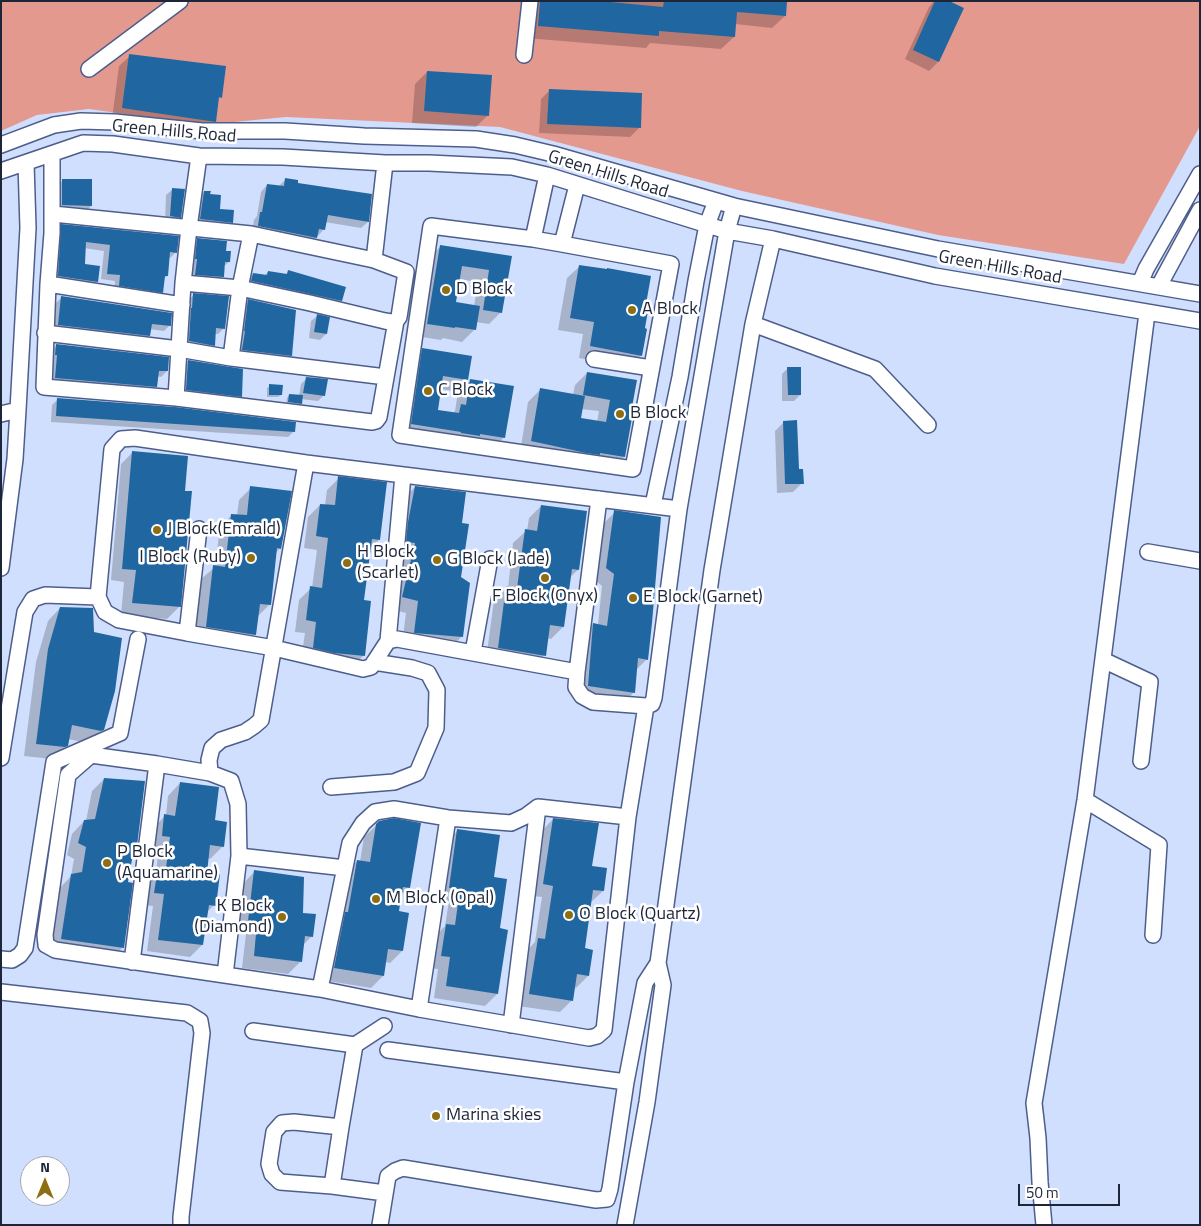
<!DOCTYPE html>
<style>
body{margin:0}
#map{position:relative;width:1201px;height:1226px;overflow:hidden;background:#d1dffe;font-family:"Titillium Web",sans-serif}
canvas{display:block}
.frame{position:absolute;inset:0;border:2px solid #1d2538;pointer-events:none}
.north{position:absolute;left:20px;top:1156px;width:50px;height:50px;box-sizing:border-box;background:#fff;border:1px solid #a5a8af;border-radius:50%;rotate:0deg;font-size:14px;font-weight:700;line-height:20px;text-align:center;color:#1d2538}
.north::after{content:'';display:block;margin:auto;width:18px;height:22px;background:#8e6e12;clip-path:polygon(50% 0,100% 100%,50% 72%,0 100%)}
.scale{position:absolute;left:1018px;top:1184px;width:102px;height:22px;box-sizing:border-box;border:2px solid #1d2538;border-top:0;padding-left:6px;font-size:15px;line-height:18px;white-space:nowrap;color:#1d2538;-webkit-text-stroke:4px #fff;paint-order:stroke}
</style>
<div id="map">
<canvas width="1201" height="1226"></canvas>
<div class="frame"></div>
<div class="north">N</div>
<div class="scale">50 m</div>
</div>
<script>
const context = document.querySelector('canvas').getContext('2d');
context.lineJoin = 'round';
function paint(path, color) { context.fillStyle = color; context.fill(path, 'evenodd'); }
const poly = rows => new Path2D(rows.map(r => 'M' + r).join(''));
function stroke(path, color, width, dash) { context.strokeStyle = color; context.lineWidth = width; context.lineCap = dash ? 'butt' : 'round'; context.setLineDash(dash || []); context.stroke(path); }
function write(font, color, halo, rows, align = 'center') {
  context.font = font + ' "Titillium Web",sans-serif'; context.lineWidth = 5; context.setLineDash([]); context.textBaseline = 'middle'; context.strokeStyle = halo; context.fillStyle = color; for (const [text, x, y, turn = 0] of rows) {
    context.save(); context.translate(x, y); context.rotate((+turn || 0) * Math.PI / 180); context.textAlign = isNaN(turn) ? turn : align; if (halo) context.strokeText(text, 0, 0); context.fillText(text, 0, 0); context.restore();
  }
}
const green = poly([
 [1,1,1200,1,1200,126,1124,264,938,235,742,191,500,127,286,117,203,125,89,109,37,115,1,131]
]);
const shadow = poly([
 [529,1,786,1,785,16,772,28,735,24,734,37,721,49,650,43,646,48,526,38],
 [934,1,946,1,962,9,938,62,929,71,905,59,929,7],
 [130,56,220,97,217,100,214,121,203,132,112,119,119,66],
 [427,72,488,115,476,127,412,123,415,84],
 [550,90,639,128,630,137,539,133,541,99],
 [63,180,91,206,85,212,56,211,57,186],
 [285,180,297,184,368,222,361,228,325,222,324,229,318,236,316,236,316,238,309,244,252,232,254,220,257,216,261,192,267,185,278,187],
 [172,190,180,217,174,223,165,222,166,195],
 [204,192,209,195,218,210,231,222,226,228,195,225,198,198],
 [62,226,176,252,170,258,168,258,167,276,164,278,162,292,156,298,114,291,115,281,101,279,104,251,84,248,83,265,97,282,91,288,53,282,56,232],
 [198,239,225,252,229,262,223,267,223,277,218,282,191,279,193,244],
 [441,246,511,257,501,312,489,324,476,322,474,330,462,342,443,338,441,340,416,336,429,258],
 [459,279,478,282,474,306,455,303],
 [580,266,645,305,641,355,629,367,579,358,583,334,558,330,567,278],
 [268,272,285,275,288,272,341,300,336,306,246,286,248,280,253,274,264,276],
 [194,295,224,328,218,334,215,334,214,345,208,351,184,347,188,300],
 [62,297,170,325,164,331,149,329,149,335,143,341,52,330,56,303],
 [248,301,291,356,285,361,237,355,243,306],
 [317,316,329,318,326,334,320,340,309,338,311,321],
 [57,345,167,371,161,377,157,376,156,386,150,392,49,384,51,351],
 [423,349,467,379,455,391,440,389,436,411,453,413,455,411,458,392,471,380,504,437,492,450,400,436,411,361],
 [188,361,241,396,235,402,181,395,182,367],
 [788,368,800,395,794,401,782,401,782,374],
 [587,373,636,381,624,457,611,469,520,453,528,402,540,390,573,395,575,385],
 [581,409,599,411,597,422,580,419],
 [307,378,324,395,318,401,301,399,301,403,298,406,286,404,287,398,289,395,299,396,301,384],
 [270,386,281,395,278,397,267,397,267,388],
 [58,399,294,431,288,437,51,422,52,405],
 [784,422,802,483,793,492,777,493,775,431],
 [133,452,184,492,179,607,167,619,121,615,124,582,111,580,121,464],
 [339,478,379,540,369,549,363,601,363,656,351,668,301,660,305,633,295,632,299,600,311,588,312,588,317,550,304,548,308,517,320,505,325,505,327,490],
 [415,487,460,524,460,578,462,636,450,649,402,644,406,613,390,609,403,499],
 [251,488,280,548,276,553,269,605,257,617,255,635,243,647,194,639,201,579,215,567,220,527,232,515,237,515,239,500],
 [541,506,578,570,569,578,563,627,551,639,547,638,544,655,532,667,486,660,494,600,506,588,508,588,513,543,526,531,527,531,529,518],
 [615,512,647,659,636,670,634,692,622,705,576,698,581,636,593,624,598,625,602,586,595,580,603,524],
 [60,608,103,729,88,743,68,739,67,745,52,759,24,756,36,662,48,621],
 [104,779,135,854,132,857,127,884,123,947,111,959,50,951,60,888,71,876,74,859,67,855,72,834,84,821,86,821,92,791],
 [180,783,214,822,222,847,210,859,207,858,205,874,214,905,206,913,202,945,190,957,147,951,153,906,143,905,146,881,156,871,159,849,150,848,153,828,166,815,168,796],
 [553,819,591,867,606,870,603,891,590,903,583,949,588,976,576,988,574,987,572,1000,560,1012,518,1006,526,951,535,942,542,897,532,896,541,832],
 [380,822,409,887,401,895,398,912,402,951,390,963,385,962,383,976,371,988,322,980,345,874,357,861,360,862,364,837],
 [458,830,498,929,497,994,485,1006,434,998,438,969,429,968,434,937,445,926,449,901,437,900,446,843],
 [255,871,302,914,312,936,303,945,301,961,288,974,242,968,246,934,237,932,243,884]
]);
const building = poly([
 [540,1,600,1,663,7,664,1,787,1,786,16,737,12,735,37,659,31,659,36,538,26],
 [935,1,949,1,964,8,939,62,913,50],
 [129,54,226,66,222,98,219,97,216,122,122,108],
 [427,71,492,75,489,116,424,111],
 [549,89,642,93,641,128,547,124],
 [285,178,298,180,298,183,372,194,369,222,328,215,325,230,319,229,317,238,258,226,260,212,262,212,267,184,284,186],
 [62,179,92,179,92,206,62,205],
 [172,188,185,189,181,218,170,216],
 [204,191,211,191,210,194,221,195,220,209,234,210,233,223,200,219],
 [61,224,179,236,177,253,170,252,168,276,165,276,163,293,119,286,120,275,107,274,110,245,86,242,85,264,100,266,98,282,58,276],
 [197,238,227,241,226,251,231,251,230,262,225,262,224,277,195,275,197,259,195,259],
 [440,245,512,256,502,313,483,310,489,270,462,266,456,302,480,306,476,330,455,327,455,328,427,324],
 [579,265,607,269,607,268,651,276,646,304,649,305,645,328,647,329,642,356,590,346,594,322,570,318],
 [288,270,346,287,342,301,251,281,253,273,267,275,268,271,287,274],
 [193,293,229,296,225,329,216,328,215,346,189,341,191,308,192,308],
 [61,296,172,313,171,326,152,324,150,336,58,325],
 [248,299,296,310,292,356,242,350,245,331,244,331],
 [317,314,330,317,327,334,314,332],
 [56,344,169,357,168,371,159,371,157,387,55,378,57,355,55,355],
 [422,348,472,356,468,380,443,376,438,410,459,413,461,404,466,405,470,379,514,386,505,438,480,434,480,436,461,433,461,432,411,424],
 [188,360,243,369,242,397,186,390],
 [787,367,801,367,801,395,788,395],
 [587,372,637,380,632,407,634,407,625,457,600,453,600,455,586,453,531,441,540,388,585,396,581,418,606,422,610,400,583,395],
 [306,377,328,379,325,396,303,393],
 [269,384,283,385,282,395,269,395],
 [289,394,303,395,302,404,288,402],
 [57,398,175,407,296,422,295,432,56,416],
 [797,420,799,469,803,469,804,484,785,484,783,421],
 [132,451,188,456,185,491,192,491,181,607,132,603,136,570,122,569],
 [338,476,387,482,380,540,372,539,364,600,371,601,365,656,334,653,313,648,316,622,306,620,310,586,322,588,328,538,316,536,320,504,335,505],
 [250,486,292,491,281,549,277,548,271,605,260,604,256,635,206,627,213,565,225,567,231,514,247,515],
 [415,486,466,492,462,523,469,524,461,577,470,583,463,637,414,633,418,601,402,597,415,543,406,542,408,522],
 [541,505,587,511,579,570,572,569,564,627,550,625,546,656,498,648,506,586,517,588,525,529,537,531],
 [614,510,661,517,652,623,648,660,638,658,635,693,588,686,593,623,607,626,614,574,606,568],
 [60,607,93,608,94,632,122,638,115,691,104,730,101,731,72,725,68,746,65,747,36,744,48,649],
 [104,778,145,781,136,854,133,854,128,882,133,883,124,948,61,939,71,874,82,872,86,847,78,843,84,820,95,819],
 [180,782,219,787,215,820,227,822,224,847,210,845,207,873,220,874,216,906,209,905,203,945,158,940,164,894,154,893,158,867,166,868,170,837,162,836,164,814,175,816],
 [394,818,421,823,410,888,403,887,399,911,409,913,403,951,388,949,384,976,334,968,345,912,348,912,357,860,370,862,376,824,379,821],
 [553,818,599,823,592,866,607,868,604,891,593,890,585,948,593,950,589,976,577,974,573,1001,529,994,538,938,545,939,553,886,543,884],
 [457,829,500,835,494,877,507,879,500,928,508,930,498,994,446,986,450,957,441,956,446,924,455,925,460,889,449,888],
 [254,870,304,877,303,913,316,914,313,937,305,936,302,962,254,956,257,922,248,921]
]);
const minor = poly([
 [524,55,530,1],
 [89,69,180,1],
 [1,145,54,125,81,121,115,122,202,131,285,131,364,136,476,139,515,145,553,154,734,206,938,249,1200,294],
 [52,154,52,233,48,284,44,387,176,398,372,422,376,421,379,417,396,321],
 [1,171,83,143,113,144,199,156,283,157,385,163,429,163,512,167,547,175,727,231,773,239,935,276,1200,321],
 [547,175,533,239,431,226,400,435,633,469,671,264,562,244,577,185],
 [53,214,251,234,374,260,385,163],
 [533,239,562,244],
 [183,283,240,288,310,303,385,321,391,322,396,321,399,317,406,272,374,260],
 [1140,283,1146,269,1200,174],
 [48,284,182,305],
 [1159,286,1200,210],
 [753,324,875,369,928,425],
 [45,333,179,349,231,358,240,288,251,234],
 [231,358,386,377],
 [594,359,651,368],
 [176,398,183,283,189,228,199,156],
 [1,414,18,410],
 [653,505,680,377,696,281,707,225,716,201],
 [679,509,727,231,734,206],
 [1148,552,1200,561],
 [1,568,15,459,18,410,28,228,26,163],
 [187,633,119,620,105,612,98,597,112,449,121,439,135,438,306,463,679,509,654,698,652,704,646,706,593,702,582,696,576,687,577,672,397,639,388,641,371,667,363,669,274,648,187,633,199,529],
 [388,641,403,475],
 [473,652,490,559],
 [1103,660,1150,682,1141,761],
 [577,672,599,499],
 [1,758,25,612,33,599,45,595,98,597],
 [210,773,157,764,91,755,68,775,45,935,46,945,55,950,320,989,419,1009,589,1038,597,1036,604,1030,628,817,646,706],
 [331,787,394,782,417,773,436,728,437,690,428,673,412,668,374,662],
 [1085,800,1159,845,1153,935],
 [239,856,345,868],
 [1,959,12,960,20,955,25,948,54,762,120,733,138,639],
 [132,962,157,764],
 [225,975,239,856,238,804,231,781,210,773,209,760,212,748,221,740,245,732,254,726,261,720,306,463],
 [320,989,350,843,363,823,375,812,394,809,448,818,511,823,526,816,538,807,628,817],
 [1,992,187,1013,200,1021,202,1033,181,1217,181,1225],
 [419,1009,448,818],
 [511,1025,538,807],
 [253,1031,355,1045,384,1026],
 [355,1045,341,1127,332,1186,385,1193],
 [388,1050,626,1082,645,983,658,963],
 [332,1186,280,1182,272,1174,269,1164,271,1151,274,1132,282,1123,294,1122,341,1127],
 [380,1225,388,1176,395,1171,403,1168,596,1200,607,1199,610,1189,626,1082],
 [625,1225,647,1102,663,985,658,963,712,570,753,324,773,239],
 [1044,1225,1040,1182,1038,1138,1034,1103,1085,800,1147,313]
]);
const markers = [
 [446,290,5,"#8e6e12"],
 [632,310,5,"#8e6e12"],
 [428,391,5,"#8e6e12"],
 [620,414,5,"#8e6e12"],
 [157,530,5,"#8e6e12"],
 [251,558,5,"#8e6e12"],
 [437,560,5,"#8e6e12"],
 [347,563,5,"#8e6e12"],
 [545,578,5,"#8e6e12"],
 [633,598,5,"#8e6e12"],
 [107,863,5,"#8e6e12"],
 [376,899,5,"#8e6e12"],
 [569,915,5,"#8e6e12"],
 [282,917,5,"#8e6e12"],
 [436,1116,5,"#8e6e12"]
];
const streetNames = [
 ["Green Hills Road",174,132,5],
 ["Green Hills Road",608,175,17],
 ["Green Hills Road",1000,268,10]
];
const poiNames = [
 ["D Block",456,290],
 ["A Block",642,310],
 ["C Block",438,391],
 ["B Block",630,414],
 ["J Block(Emrald)",167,530],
 ["H Block",357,553],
 ["(Scarlet)",357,574],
 ["I Block (Ruby)",241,558,"right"],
 ["G Block (Jade)",447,560],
 ["F Block (Onyx)",545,597,"center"],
 ["E Block (Garnet)",643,598],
 ["P Block",117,853],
 ["(Aquamarine)",117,874],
 ["M Block (Opal)",386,899],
 ["K Block",272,907,"right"],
 ["(Diamond)",272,928,"right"],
 ["O Block (Quartz)",579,915],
 ["Marina skies",446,1116]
];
paint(green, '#e4998f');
paint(shadow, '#0003');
paint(building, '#2067a1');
stroke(minor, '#4d5e8c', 18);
stroke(minor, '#fff', 15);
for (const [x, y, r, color] of markers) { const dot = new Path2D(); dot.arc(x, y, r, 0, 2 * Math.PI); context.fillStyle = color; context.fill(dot); stroke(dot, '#fff', 2); }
write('18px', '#1d2538', '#fff', streetNames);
write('18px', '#1d2538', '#fff', poiNames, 'left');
</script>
